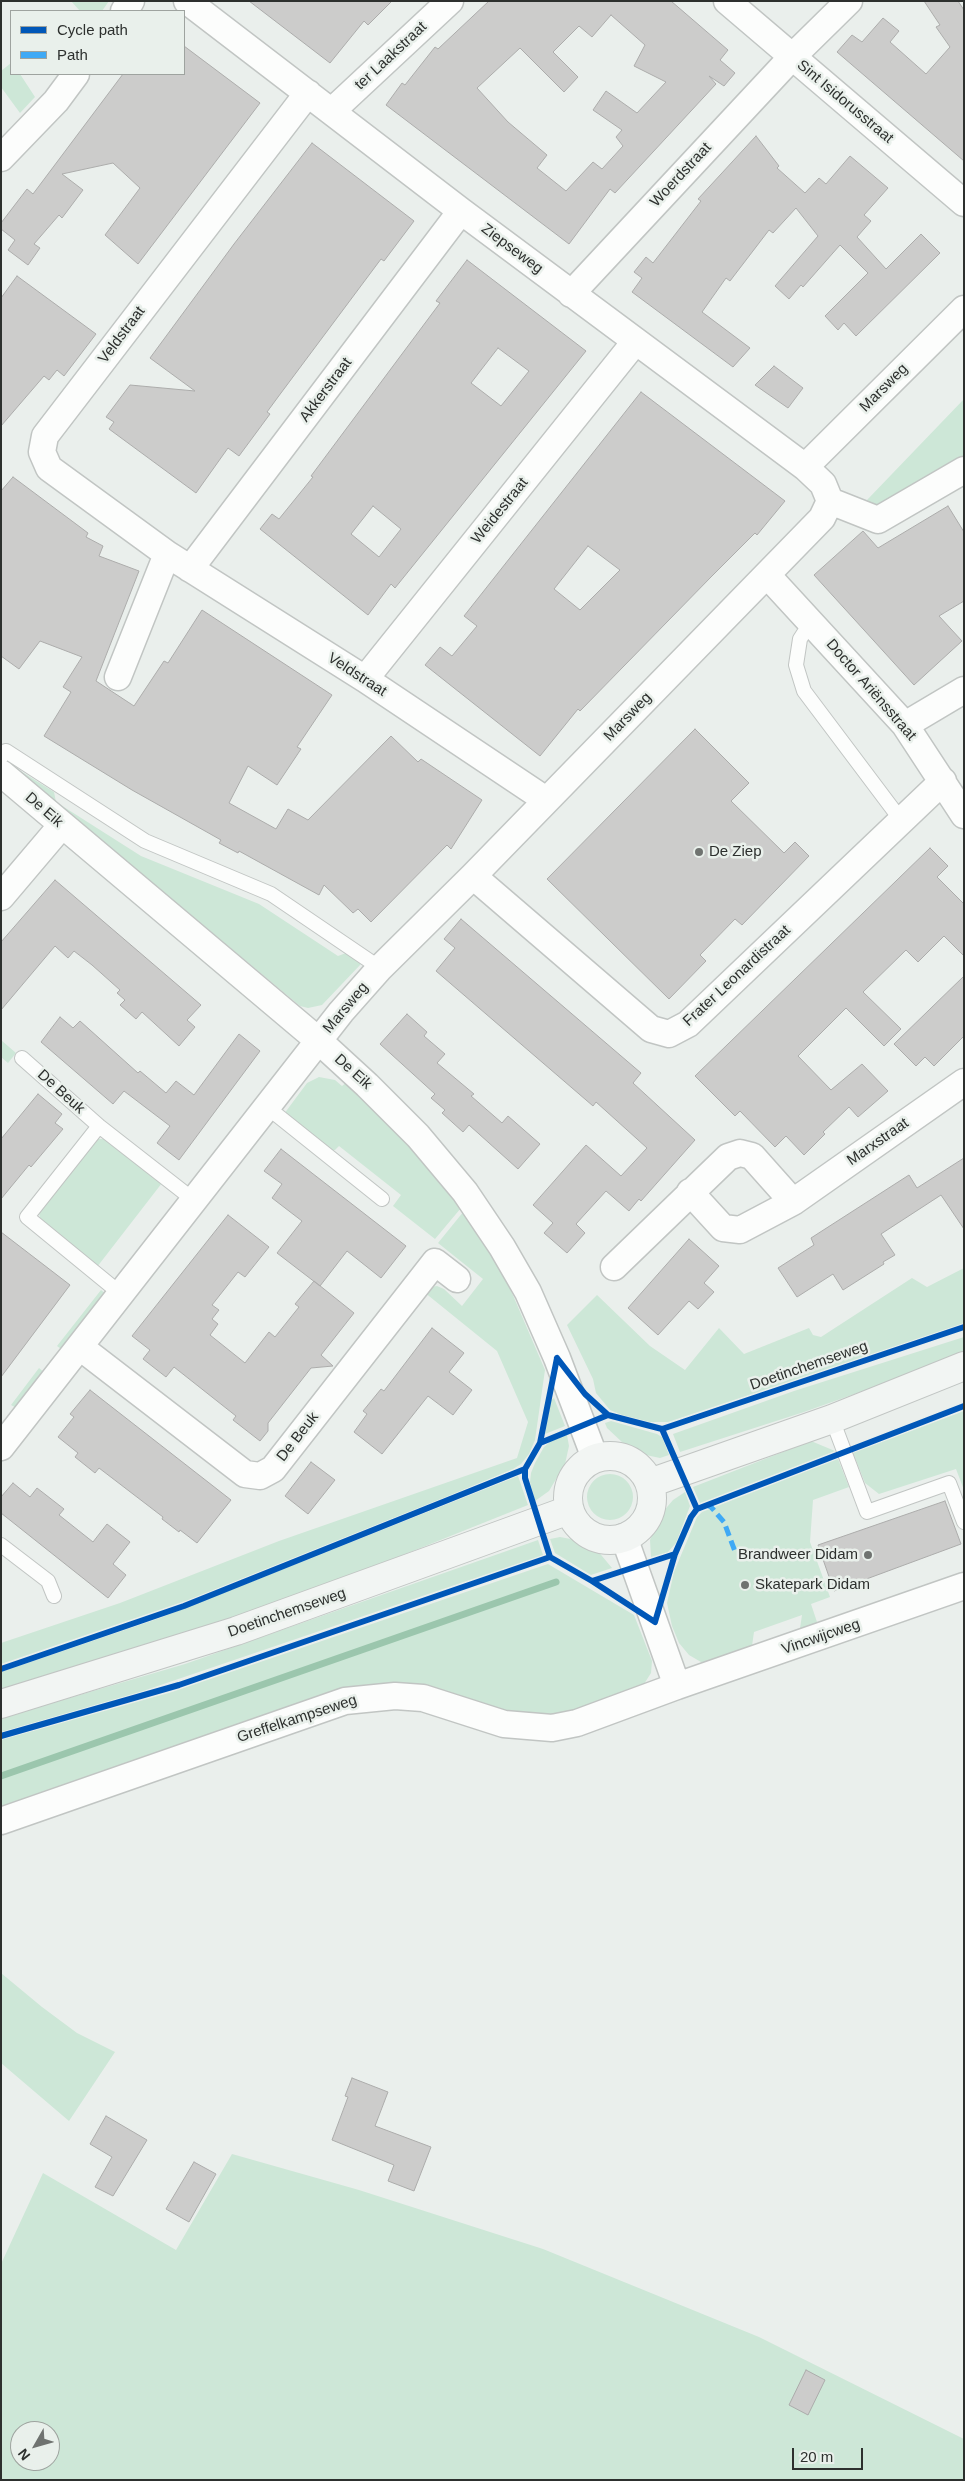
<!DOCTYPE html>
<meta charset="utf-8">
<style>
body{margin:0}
#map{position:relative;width:965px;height:2481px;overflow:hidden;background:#eaefec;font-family:Helvetica,sans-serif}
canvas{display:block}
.frame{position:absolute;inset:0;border:2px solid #2d302e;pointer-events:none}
.legend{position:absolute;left:10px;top:10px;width:175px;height:65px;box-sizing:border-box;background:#e9f0eb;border:1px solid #9ea39f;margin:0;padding:6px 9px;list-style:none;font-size:15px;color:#2d302e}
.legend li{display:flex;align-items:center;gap:10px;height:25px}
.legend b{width:25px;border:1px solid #9ea39f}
.north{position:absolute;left:10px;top:2421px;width:50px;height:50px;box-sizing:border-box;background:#e9f0eb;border:1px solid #9ea39f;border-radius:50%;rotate:232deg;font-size:14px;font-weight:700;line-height:20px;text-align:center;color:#2d302e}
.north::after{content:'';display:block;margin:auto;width:18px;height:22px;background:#6f7370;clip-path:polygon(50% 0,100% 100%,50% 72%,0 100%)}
.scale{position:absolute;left:792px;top:2448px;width:71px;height:22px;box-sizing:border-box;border:2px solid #2d302e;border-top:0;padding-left:6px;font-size:15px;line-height:18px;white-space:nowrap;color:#2d302e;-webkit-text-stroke:4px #e9f0eb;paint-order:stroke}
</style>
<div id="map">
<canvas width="965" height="2481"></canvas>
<div class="frame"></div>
<ul class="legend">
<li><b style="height:6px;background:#0057b8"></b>Cycle path</li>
<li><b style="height:6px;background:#3fa9f5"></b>Path</li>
</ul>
<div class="north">N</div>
<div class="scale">20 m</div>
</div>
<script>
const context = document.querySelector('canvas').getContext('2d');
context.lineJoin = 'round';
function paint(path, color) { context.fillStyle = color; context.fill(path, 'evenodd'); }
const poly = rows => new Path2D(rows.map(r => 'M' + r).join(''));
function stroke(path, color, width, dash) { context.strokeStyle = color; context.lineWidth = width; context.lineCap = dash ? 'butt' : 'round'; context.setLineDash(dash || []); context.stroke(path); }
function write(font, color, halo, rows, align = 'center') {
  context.font = font + ' Helvetica,sans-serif'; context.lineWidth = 5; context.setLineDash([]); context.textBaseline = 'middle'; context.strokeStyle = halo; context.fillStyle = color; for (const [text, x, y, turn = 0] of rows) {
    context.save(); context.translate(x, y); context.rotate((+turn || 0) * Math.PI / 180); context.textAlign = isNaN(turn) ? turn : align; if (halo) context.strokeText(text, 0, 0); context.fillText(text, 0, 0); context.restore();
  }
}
const green = poly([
 [71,1,109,1,102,11,80,11],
 [11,63,11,74,20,74,35,97,20,113,1,87,1,71],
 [964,399,964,468,862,513,867,500],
 [11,765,54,792,56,802,141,856,259,904,338,956,346,953,361,964,322,1005,308,1008,300,1006],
 [1,1040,16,1053,8,1063,1,1057],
 [319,1077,335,1080,342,1086,347,1082,418,1153,461,1208,435,1239,393,1206,401,1195,339,1146,335,1150,331,1150,284,1114,307,1083],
 [98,1139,105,1139,162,1183,97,1267,40,1219,39,1212,41,1206,93,1142],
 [464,1211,506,1279,545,1370,535,1440,529,1454,521,1464,513,1469,448,1496,188,1600,1,1664,1,1643,120,1603,279,1541,517,1458,528,1422,497,1351,424,1292,431,1287,437,1286,444,1289,462,1306,483,1279,438,1243],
 [964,1268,964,1323,668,1422,650,1422,622,1415,610,1410,596,1393,593,1379,567,1325,597,1295,650,1346,685,1370,719,1328,744,1354,809,1328,813,1335,821,1337,912,1278,927,1287],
 [101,1290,107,1295,64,1351,57,1346],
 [964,1337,964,1355,804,1412,680,1452,673,1434,794,1391],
 [39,1368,45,1373,18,1409,11,1405],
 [554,1398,565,1426,545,1434,551,1400],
 [964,1411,964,1490,956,1469,879,1494,865,1483,853,1453],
 [611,1421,657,1434,662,1437,669,1455,660,1458,646,1455,623,1443,607,1428,605,1423],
 [567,1435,569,1446,565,1464,549,1491,535,1501,530,1482,531,1473,535,1463,544,1447,551,1441],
 [811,1441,835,1451,700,1503,693,1487],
 [838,1459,849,1487,813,1500,810,1542,830,1597,811,1604,819,1628,799,1635,802,1615,754,1632,751,1653,712,1664,701,1662,689,1655,679,1643,672,1626,667,1603,674,1572,697,1517,702,1512],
 '587 1497a23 23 0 1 1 46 0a23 23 0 1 1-46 0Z',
 [518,1476,528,1505,383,1563,244,1615,1,1691,1,1672,160,1618],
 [685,1492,690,1506,676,1543,668,1552,651,1557,650,1540,662,1513,673,1500],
 [560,1537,576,1540,597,1550,612,1568,591,1575,555,1553,550,1539],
 [538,1540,543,1555,143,1691,1,1732,1,1718,185,1664],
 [548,1564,634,1615,652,1661,651,1673,644,1684,633,1693,555,1717,523,1717,416,1689,1,1811,1,1740,172,1692],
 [1,1973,42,2007,77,2033,115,2052,69,2121,1,2063],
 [232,2154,359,2190,543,2249,759,2337,964,2439,964,2480,1,2480,1,2264,43,2173,176,2250],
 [20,2431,50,2431,50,2461,20,2461]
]);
const stream = poly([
 [1,1776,556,1582]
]);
const building = poly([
 [249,1,392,1,368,25,364,21,330,63,249,1],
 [489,1,671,1,728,50,720,60,735,73,724,86,709,76,716,84,615,193,610,189,569,244,386,105,402,83,405,85,435,47,438,49,489,1],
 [611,15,645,45,634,66,666,82,637,113,606,91,593,110,622,130,616,137,623,146,602,169,593,162,566,191,537,168,547,155,508,122,477,88,520,48,564,92,578,77,553,52,579,26,592,37,611,15],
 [924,1,958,1,964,10,964,161,837,52,852,35,862,42,883,18,899,31,890,42,926,74,950,47,936,27,940,25,924,1],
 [184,46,260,103,138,264,105,235,140,188,113,163,62,174,83,190,62,218,59,215,34,244,40,248,28,265,8,250,15,240,1,229,1,223,27,189,33,194,123,74,184,74,184,46],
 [756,136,779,166,777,168,805,193,819,178,826,184,850,156,888,188,864,215,871,221,857,237,886,269,921,234,940,253,856,336,844,323,838,330,825,316,868,273,840,245,803,287,801,285,789,299,775,286,818,236,796,208,773,233,769,230,730,281,726,278,702,312,750,348,733,367,632,292,642,278,634,272,646,257,653,263,701,201,698,199,756,136],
 [312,143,414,221,384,261,381,259,278,397,267,412,270,414,239,456,228,448,196,493,109,429,114,422,106,417,130,385,195,391,150,358,234,244,312,143],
 [467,260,586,351,395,588,391,584,368,615,260,529,272,514,279,519,313,477,311,476,440,303,436,301,467,260],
 [498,348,529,371,501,406,471,383,498,348],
 [373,506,401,529,379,557,351,534,373,506],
 [17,276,96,334,64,376,57,370,49,380,44,376,1,426,1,298,17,276],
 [774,366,803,388,788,408,755,385,774,366],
 [641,392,785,501,757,535,755,533,711,577,580,711,578,709,540,756,425,665,440,647,452,656,477,626,464,616,641,392],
 [588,546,620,570,580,610,554,589,588,546],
 [13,477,88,533,86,537,103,546,99,556,139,571,96,681,134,706,164,661,168,663,202,610,332,695,297,747,301,749,277,785,248,766,229,803,276,829,288,809,308,820,391,736,418,762,421,759,482,800,451,849,447,845,371,922,358,909,353,913,324,885,319,895,239,851,238,853,219,843,221,840,132,790,44,736,71,692,63,687,82,657,40,641,19,669,1,656,1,491,13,477],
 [948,506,964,532,964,601,939,616,962,641,914,685,814,575,863,531,878,548,948,506],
 [695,729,749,783,731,801,784,853,795,842,809,856,742,925,735,919,700,955,706,961,669,999,547,879,695,729],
 [930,848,948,866,937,877,964,904,964,956,944,936,918,962,906,950,863,992,901,1029,884,1046,846,1008,798,1056,831,1090,862,1064,888,1091,858,1117,849,1107,823,1132,825,1134,804,1155,786,1136,775,1147,740,1111,735,1116,695,1076,930,848],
 [55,880,201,1005,187,1020,195,1027,179,1046,142,1012,136,1019,120,1005,125,1000,117,993,120,990,92,965,74,951,68,958,55,946,1,1010,1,942,55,880],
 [461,919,641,1073,633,1083,695,1140,641,1201,639,1199,629,1211,606,1191,576,1224,585,1233,567,1253,544,1233,553,1223,533,1205,586,1145,621,1176,647,1148,596,1102,593,1106,436,971,455,948,444,939,461,919],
 [964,976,964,1036,934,1066,925,1057,916,1066,894,1044,964,976],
 [407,1014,427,1032,424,1036,445,1054,437,1063,474,1094,471,1096,502,1123,508,1116,540,1144,518,1169,469,1125,463,1132,442,1113,445,1110,431,1098,435,1094,380,1044,407,1014],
 [60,1017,73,1028,80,1021,138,1073,140,1071,166,1093,176,1081,194,1095,239,1034,260,1051,179,1160,157,1143,170,1126,124,1091,113,1104,41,1042,60,1017],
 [38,1094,62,1114,55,1123,63,1129,31,1167,29,1165,1,1199,1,1139,38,1094],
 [281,1149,406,1246,381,1278,347,1251,320,1286,277,1253,302,1221,272,1198,282,1184,264,1171,281,1149],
 [964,1158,964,1229,941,1195,881,1234,895,1255,883,1262,884,1264,843,1290,833,1274,797,1297,778,1268,814,1245,811,1238,909,1175,917,1188,964,1158],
 [228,1215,269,1247,245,1277,238,1272,212,1305,219,1310,212,1319,218,1324,210,1335,245,1363,269,1332,275,1337,299,1307,295,1304,314,1281,354,1313,321,1355,333,1366,311,1368,268,1423,268,1431,260,1441,233,1420,236,1416,174,1367,166,1377,143,1359,150,1350,132,1336,228,1215],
 [1,1232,70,1285,1,1377,1,1232],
 [689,1239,719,1266,704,1283,714,1292,698,1309,689,1301,658,1335,628,1308,689,1239],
 [432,1328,464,1353,449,1372,472,1390,453,1415,428,1396,382,1454,354,1432,367,1414,363,1411,381,1389,384,1391,432,1328],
 [90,1390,231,1500,197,1543,180,1530,179,1532,162,1519,163,1517,99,1468,95,1473,75,1457,78,1453,58,1437,74,1417,70,1414,90,1390],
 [311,1462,335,1480,308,1514,285,1496,311,1462],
 [13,1483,30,1497,37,1488,64,1509,59,1515,93,1542,107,1524,130,1542,113,1564,126,1575,108,1598,1,1513,1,1497,13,1483],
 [945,1501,961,1544,834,1591,818,1545,945,1501],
 [352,2078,388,2092,375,2126,431,2147,414,2191,388,2181,394,2165,332,2140,348,2097,345,2096,352,2078],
 [106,2116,147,2140,113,2196,95,2187,112,2157,90,2144,106,2116],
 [194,2162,216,2174,189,2222,166,2209,194,2162],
 [806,2370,825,2380,808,2415,789,2405,806,2370]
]);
const lane = poly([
 [811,622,800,639,796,665,804,691,901,820],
 [1,757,6,751,145,841,271,894,380,968],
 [22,1058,99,1126,195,1201],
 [267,1107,382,1199],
 [99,1126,27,1217,121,1294],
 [832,1419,867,1512,949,1483,964,1522],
 [1,1545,48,1581,54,1596]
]);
const street = poly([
 [187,1,461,211,805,467,823,484,830,501],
 [727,1,964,203],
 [124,11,131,1],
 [308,93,45,436,42,452,49,468,167,554,365,679,546,800],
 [332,111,450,1],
 [1,158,56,101,76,74],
 [571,294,792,57,849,1],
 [805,467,964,309],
 [190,569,461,211],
 [767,575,905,725,964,815],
 [118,677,167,554],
 [365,679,635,342],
 [905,725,964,690],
 [1,773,319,1041,367,1085,418,1136,465,1192,502,1247,528,1292,557,1358,595,1458],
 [473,876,651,1029,669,1034,688,1024,943,781],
 [1,897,62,825],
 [690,1192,723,1228,740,1230,793,1202],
 [614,1267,728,1157,740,1153,752,1156,793,1202,964,1082],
 [80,1347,245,1474,260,1476,273,1469,435,1262,457,1279],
 [1,1447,341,1012,380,968,473,876,822,518,830,501,878,520,964,470],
 [677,1686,964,1586],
 [1,1821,345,1701,395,1696,423,1698,504,1724,552,1728,577,1723,677,1686,624,1537]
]);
const secondary = poly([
 '568 1498a42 42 0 1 1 84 0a42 42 0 1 1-84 0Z',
 [650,1483,832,1419,964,1366],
 [1,1704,236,1631,569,1510]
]);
const quiet = poly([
 [706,1505,711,1507,724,1522,736,1554]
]);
const cycleway = poly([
 [557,1358,585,1394,608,1415],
 [608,1415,662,1429,697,1509,691,1517,675,1554,592,1581,550,1557,525,1478,525,1469,540,1443,608,1415],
 [662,1429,964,1327],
 [540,1443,557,1358],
 [697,1509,964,1406],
 [592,1581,655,1622,675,1554],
 [1,1669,184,1606,525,1469],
 [1,1736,179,1685,550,1557]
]);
const markers = [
 [699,852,5,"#6f7370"],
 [868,1555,5,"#6f7370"],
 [745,1585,5,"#6f7370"]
];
const streetNames = [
 ["ter Laakstraat",391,56,-43],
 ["Sint Isidorusstraat",845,102,40],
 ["Woerdstraat",681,175,-47],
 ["Ziepseweg",512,249,37],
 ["Veldstraat",122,335,-53],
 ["Marsweg",884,388,-45],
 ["Akkerstraat",326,390,-53],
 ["Weidestraat",500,511,-51],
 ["Veldstraat",357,675,33],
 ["Doctor Ariënsstraat",871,690,49],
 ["Marsweg",628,717,-46],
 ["De Eik",44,810,41],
 ["Frater Leonardistraat",737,976,-43],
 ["Marsweg",346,1008,-50],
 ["De Eik",353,1072,42],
 ["De Beuk",61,1092,42],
 ["Marxstraat",878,1142,-35],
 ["Doetinchemseweg",809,1366,-19],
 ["De Beuk",298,1437,-52],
 ["Doetinchemseweg",287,1613,-19],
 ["Vincwijcweg",821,1637,-19],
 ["Greffelkampseweg",297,1719,-18]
];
const poiNames = [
 ["De Ziep",709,852],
 ["Brandweer Didam",858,1555,"right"],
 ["Skatepark Didam",755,1585]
];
paint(green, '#cde7d7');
stroke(stream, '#9bc6ad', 7);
paint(building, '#cccccb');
stroke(building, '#acacab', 1);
stroke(lane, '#c1c5c3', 16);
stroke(street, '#c1c5c3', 29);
stroke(secondary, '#c1c5c3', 30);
stroke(lane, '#fcfdfc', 14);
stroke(street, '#fcfdfc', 26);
stroke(secondary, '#f2f5f3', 28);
stroke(quiet, '#3fa9f5', 5, [10, 5]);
stroke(cycleway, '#0057b8', 6);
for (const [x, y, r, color] of markers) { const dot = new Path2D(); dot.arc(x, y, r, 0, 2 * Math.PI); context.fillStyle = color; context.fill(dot); stroke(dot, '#e9f0eb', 2); }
write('15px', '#2d302e', '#e9f0eb', streetNames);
write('15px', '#2d302e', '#e9f0eb', poiNames, 'left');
</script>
